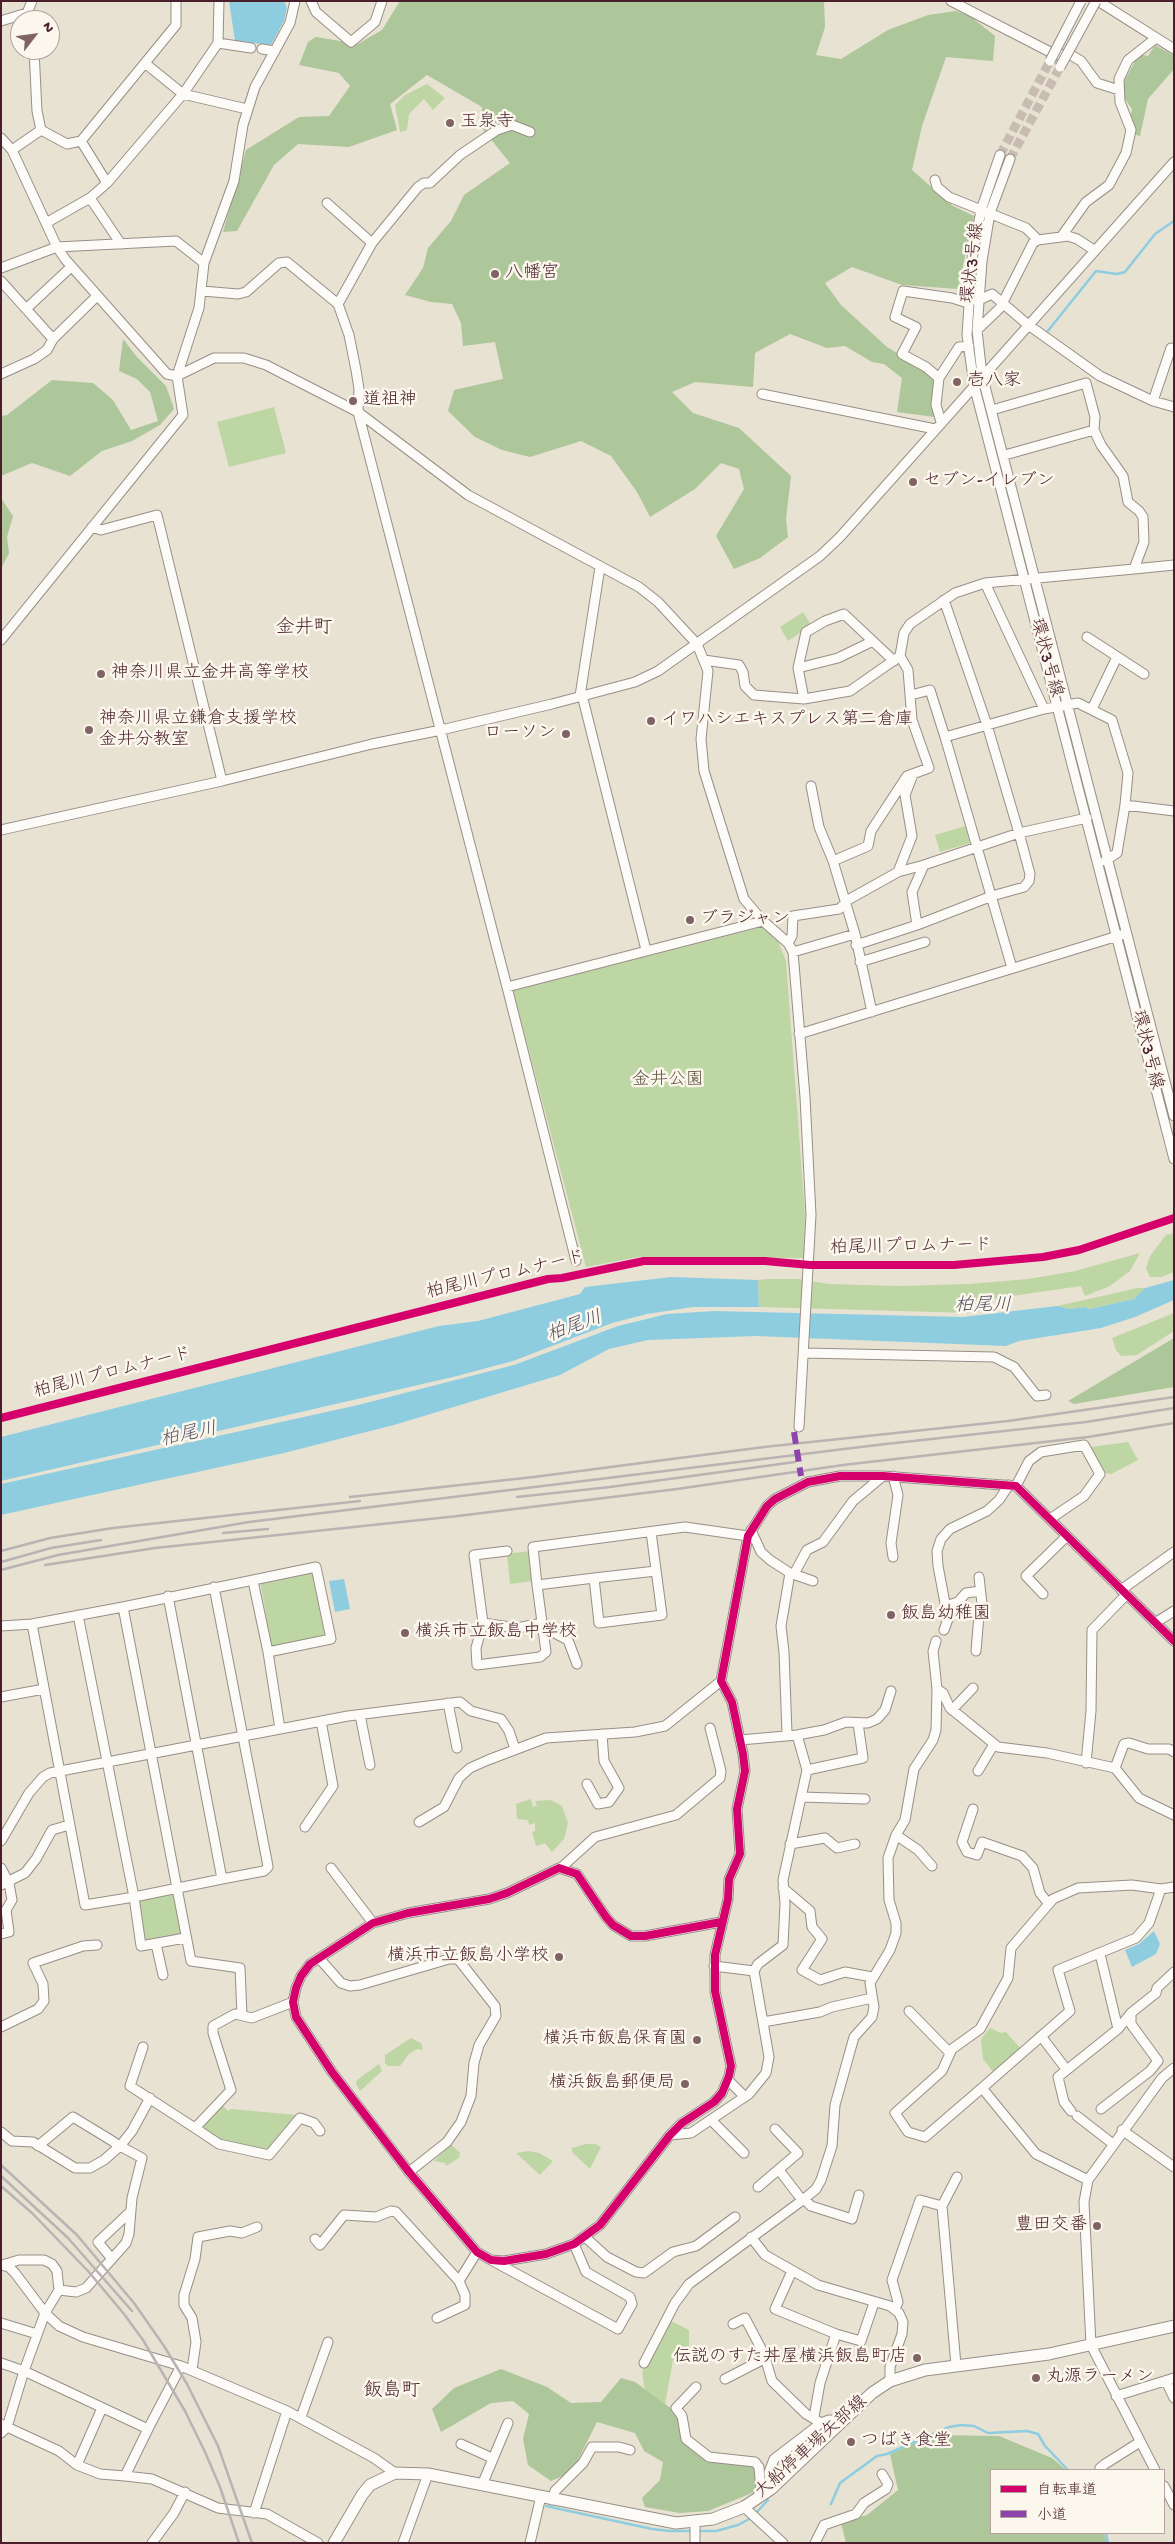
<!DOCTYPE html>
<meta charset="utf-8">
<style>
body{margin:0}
#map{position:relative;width:1175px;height:2544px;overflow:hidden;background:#e8e2d3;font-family:"Gochi Hand","Klee One",sans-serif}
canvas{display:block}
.frame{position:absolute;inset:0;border:2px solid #4a1f2b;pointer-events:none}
.legend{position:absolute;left:990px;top:2469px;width:175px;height:65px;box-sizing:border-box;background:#fbf7ec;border:1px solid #b4a19f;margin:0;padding:6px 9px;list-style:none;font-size:15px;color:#4a1f2b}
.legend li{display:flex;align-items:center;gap:10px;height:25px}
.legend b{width:25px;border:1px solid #b4a19f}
.north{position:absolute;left:10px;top:10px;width:50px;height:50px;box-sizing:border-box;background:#fbf7ec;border:1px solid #b4a19f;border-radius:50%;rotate:60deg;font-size:14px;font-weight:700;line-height:20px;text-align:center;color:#4a1f2b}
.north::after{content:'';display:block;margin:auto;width:18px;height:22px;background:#816366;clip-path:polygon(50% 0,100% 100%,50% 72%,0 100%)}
</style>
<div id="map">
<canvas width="1175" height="2544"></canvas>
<div class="frame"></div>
<ul class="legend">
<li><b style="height:6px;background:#d6006c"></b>自転車道</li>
<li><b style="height:6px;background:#8e44ad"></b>小道</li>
</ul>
<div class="north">N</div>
</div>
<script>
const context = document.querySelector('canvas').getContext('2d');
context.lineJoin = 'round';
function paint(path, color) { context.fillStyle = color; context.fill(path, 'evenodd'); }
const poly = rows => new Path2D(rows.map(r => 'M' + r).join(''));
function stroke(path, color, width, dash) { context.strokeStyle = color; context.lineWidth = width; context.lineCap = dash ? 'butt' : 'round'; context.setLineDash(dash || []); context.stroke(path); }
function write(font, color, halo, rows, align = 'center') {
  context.font = font + ' "Gochi Hand","Klee One",sans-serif'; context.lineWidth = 5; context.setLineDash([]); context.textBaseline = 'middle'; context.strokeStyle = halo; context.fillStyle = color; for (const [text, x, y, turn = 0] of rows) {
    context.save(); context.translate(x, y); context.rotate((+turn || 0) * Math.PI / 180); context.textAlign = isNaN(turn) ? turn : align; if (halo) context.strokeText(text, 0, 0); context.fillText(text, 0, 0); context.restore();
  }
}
const green = poly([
 [427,84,445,98,433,110,424,99,409,114,407,130,400,132,395,105,405,95],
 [274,407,286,453,229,467,217,422],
 [803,612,811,625,788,641,780,627],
 [965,826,970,843,940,852,935,835],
 [762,927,778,941,786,961,805,1214,804,1258,639,1257,586,1267,513,990],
 [1174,1233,1174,1272,1161,1277,1150,1277,1146,1268,1150,1256,1166,1235],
 [1140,1253,1130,1271,1110,1286,1085,1296,1081,1286,970,1302,970,1313,759,1307,758,1280,768,1279,799,1279,829,1284,899,1286,969,1284,1028,1279,1075,1271],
 [1138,1288,1145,1288,1134,1299,1090,1309,1084,1307,1070,1309,1057,1306],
 [1174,1313,1174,1331,1137,1355,1121,1356,1116,1350,1112,1338],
 [1128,1442,1138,1460,1111,1474,1106,1473,1091,1447],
 [529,1551,533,1581,510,1584,507,1554],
 [315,1572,328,1637,272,1648,260,1581],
 [531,1799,533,1807,537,1805,535,1801,551,1800,562,1806,568,1823,564,1839,552,1852,545,1843,536,1846,532,1832,535,1831,535,1823,529,1825,528,1820,517,1819,516,1804],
 [174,1894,181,1935,144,1940,137,1902,139,1899],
 [990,2028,1001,2033,1006,2032,1022,2050,995,2074,983,2059,981,2039],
 [411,2038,421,2043,423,2050,417,2049,409,2054,400,2066,388,2066,385,2063,385,2055],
 [379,2064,382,2071,360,2091,356,2084,357,2080],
 [222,2105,228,2111,231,2109,298,2115,270,2148,266,2149,228,2143,204,2129,204,2123],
 [451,2144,460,2153,459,2158,446,2166,445,2163,434,2161],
 [586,2144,595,2144,601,2147,590,2169,572,2152,572,2148],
 [529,2151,539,2153,553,2161,540,2175,516,2153],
 [669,2320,689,2330,689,2351,673,2360,665,2404,645,2390,642,2372]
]);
const forest = poly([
 [400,1,824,1,825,27,816,55,841,59,888,30,928,15,956,11,970,16,995,36,993,61,946,57,922,126,912,170,953,206,974,216,958,289,902,285,852,267,825,283,841,305,887,347,933,374,934,417,897,412,902,378,884,364,872,362,845,346,827,348,790,334,755,353,753,387,695,382,672,392,693,413,739,428,791,476,786,519,788,537,760,558,734,569,716,536,744,489,739,469,721,463,695,489,650,517,637,492,611,456,581,441,530,457,502,450,475,437,448,411,454,390,503,379,495,342,463,346,461,323,452,304,431,302,405,295,423,268,428,248,451,221,464,195,510,163,481,127,482,107,427,75,390,104,397,130,349,147,298,144,274,165,237,231,223,232,246,150,299,117,329,116,350,86,339,73,299,65,308,42,316,37,358,44,382,30],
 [1155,45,1174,56,1174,69,1148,99,1140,136,1133,134,1130,119,1132,109,1125,99,1123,83,1139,54,1148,56],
 [123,339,137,357,166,386,174,409,160,425,132,441,102,451,70,476,32,463,1,476,1,416,7,415,52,380,93,383,113,400,131,430,158,421,150,392,137,379,119,371],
 [1,498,13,516,7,537,9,553,1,569],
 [1174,1338,1174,1387,1074,1404,1068,1401],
 [501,2369,547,2387,571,2403,601,2402,621,2378,635,2382,676,2412,685,2440,708,2458,758,2462,764,2488,708,2511,680,2513,645,2507,642,2498,660,2480,663,2462,644,2451,635,2433,597,2422,572,2472,551,2481,528,2465,523,2439,529,2414,513,2401,491,2403,441,2432,432,2409,454,2388],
 [934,2435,999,2436,1052,2458,1066,2470,991,2470,991,2533,1104,2533,1107,2543,846,2543,841,2523,867,2515,898,2490,890,2454]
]);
const water = poly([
 [229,1,284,1,287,8,284,21,271,45,235,41],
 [671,1277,758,1280,759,1307,693,1307,647,1314,612,1323,513,1361,453,1377,1,1481,1,1437,439,1326,478,1321,580,1294,585,1287],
 [1174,1280,1174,1300,1135,1317,1101,1328,1019,1341,1006,1346,756,1336,648,1340,609,1349,560,1375,394,1425,284,1453,1,1515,1,1484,358,1405,514,1365,618,1326,667,1314,715,1311,963,1317,1057,1306,1070,1309,1084,1307,1090,1309,1134,1299,1145,1288],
 [344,1579,350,1609,335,1612,329,1581],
 [1154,1931,1160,1944,1156,1954,1132,1967,1125,1950,1139,1944]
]);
const stream = poly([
 [1047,332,1096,271,1117,274,1125,272,1155,234,1174,221],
 [831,2504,840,2483,877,2456,887,2454,949,2427,961,2425,974,2426,988,2433,1027,2431,1038,2434,1045,2446,1068,2470],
 [546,2506,652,2529,670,2531,716,2531,738,2525,751,2518],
 [755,2514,768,2500],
 [1106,2533,1108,2543]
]);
const minorTunnel = poly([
 [1000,155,1050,61],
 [1010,159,1060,67]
]);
const minor = poly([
 [311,1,316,12,351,42,375,22,382,1],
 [951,1,1056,55,1069,54,1081,61,1097,83,1119,90],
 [1098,1,1174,49],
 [29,20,27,13,32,1],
 [1,21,27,13],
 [218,43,251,48],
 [262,49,275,51],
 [34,50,37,111,41,130,67,144,81,141,107,183],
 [146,64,183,94,247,109],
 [1,138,12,150,57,247,65,259,167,374,177,376,214,358,244,358,266,365,358,412,468,495,639,587,658,602,697,644,708,671,701,739,704,771,744,899,763,921],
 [81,141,176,25,176,1],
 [12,150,41,130],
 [1000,155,981,210,972,260,967,335,974,385,1174,1159],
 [1010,159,990,213,982,261,977,330,982,375,1174,1116],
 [935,180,937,187,949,197,1026,228,1038,240],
 [90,198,121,244],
 [327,203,372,243],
 [46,223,90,198,107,183,183,94,218,43,219,1],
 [1061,237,1086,202,1109,185,1126,153,1131,130,1120,102,1119,79,1128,60,1156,38],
 [1,268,57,247,176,241,204,263],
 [1,281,53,339],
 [202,291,238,294,246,292,279,263,287,262,338,304,349,335,356,370,359,389,358,412,507,987,763,921,788,943,793,952,805,1097,811,1215,799,1427],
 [977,301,992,294,1027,324,1100,376,1153,401,1174,407],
 [968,303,952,298,903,291,895,317,916,327,902,354,926,367,939,378,959,347,969,346],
 [338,304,372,243,418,187,424,183,430,183,460,155,497,130,512,125,530,132],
 [26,309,71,267],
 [977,330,1000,308,1033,243,1038,240,1068,236,1077,239,1094,250],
 [1,374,34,359,47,350,53,339,97,296],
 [939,378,936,405,941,422],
 [762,394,935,429],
 [1153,401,1171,348,1174,349],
 [1005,455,1094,430],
 [92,527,101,530,157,515,222,781],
 [1134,569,1174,565],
 [985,583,1044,709],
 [1087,637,1144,674],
 [1,640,183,415,177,376,199,308,204,263,234,181,243,125,255,87,290,23,295,1],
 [704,660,739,665,743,672,745,686,754,695,804,699,850,691,900,656],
 [798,668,838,658,873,641],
 [582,695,646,950],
 [911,695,930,690,945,737],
 [580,696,600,567],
 [804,699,798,668,806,632,825,621,844,614,894,661],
 [1092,709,1117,657],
 [811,786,819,827,833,861,855,934,872,1012],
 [1,830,222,781,372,744,441,730,552,704,635,682,658,671,820,556,840,537,1174,162],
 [833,861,868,846,871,831,907,776,929,768,912,720,908,670,900,656,904,633,910,624,955,593,985,583,1134,569,1144,542,1143,517,1139,511,1128,502,1123,476,1101,445,1094,430,1095,417,1086,383,992,410],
 [1105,861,1117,853,1125,805,1174,811],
 [898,872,924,865],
 [846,901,898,872,912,836,905,795,912,777],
 [917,925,912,892,924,865,1019,833,1087,818],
 [788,943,792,936,793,916,839,909,846,903],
 [856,945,917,925,992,896,1024,887,1029,881,1030,874,1019,833,987,725,944,600],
 [793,952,855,934],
 [860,962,925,942],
 [1012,968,945,737,1044,709,1078,703,1112,720,1128,773,1125,805],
 [507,987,576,1261],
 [799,1034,1121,935],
 [804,1353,994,1357,1014,1367,1037,1396,1046,1395],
 [1016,1486,1029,1461,1041,1452,1084,1445,1100,1474,1084,1496,1050,1519],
 [751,1530,761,1552,770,1560,790,1573,813,1581],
 [651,1532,662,1615,599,1623,594,1578,537,1585,533,1547,685,1527,748,1536],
 [507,1551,474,1555,483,1623,476,1648,477,1665,540,1657,546,1652,537,1585],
 [893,1557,891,1543,898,1495,893,1476],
 [794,1574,807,1550,823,1542,853,1501,883,1476],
 [594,1578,656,1571],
 [253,1581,268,1652,280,1729],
 [214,1587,267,1861,268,1867,264,1871,222,1879],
 [1121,1590,1174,1552],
 [1043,1594,1026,1576,1067,1536],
 [945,1606,958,1602,966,1593,980,1591],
 [123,1607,191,1961,240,1968,242,2015],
 [78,1615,134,1897,141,1946,185,1938],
 [483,1623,517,1628,542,1623],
 [1155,1623,1174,1611],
 [32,1624,85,1905,134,1897,222,1879,168,1596],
 [1,1626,32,1624,123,1607,316,1567,331,1639,268,1652],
 [543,1627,568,1640,577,1664],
 [944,1630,948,1619,938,1566,937,1551,941,1539,950,1529,987,1511,999,1500,1009,1485],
 [976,1651,979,1615,982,1604,979,1577],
 [937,1689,943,1693,950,1708,998,1747,1047,1753,1115,1768,1139,1798,1174,1815],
 [1,1697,44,1689],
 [448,1703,457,1748],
 [952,1710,973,1688],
 [360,1715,370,1765],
 [787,1734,784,1652,781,1626,790,1573],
 [740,1740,797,1735,824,1730,846,1722,868,1723,877,1719,885,1710,891,1691],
 [1086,1763,1091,1711,1092,1630,1126,1595],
 [1115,1768,1124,1744,1129,1743,1148,1749,1169,1749,1174,1752],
 [807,1770,863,1758,858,1723],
 [978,1771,994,1744],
 [587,1784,598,1804,609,1802,619,1788,604,1761,602,1734],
 [801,1797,865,1799],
 [973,1809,962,1842,967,1852,977,1855,982,1842,1022,1856,1033,1868,1040,1893,1049,1904],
 [419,1822,444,1807,459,1778,470,1768,488,1760,546,1738,635,1732,665,1726,721,1681],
 [305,1827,333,1786,321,1721],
 [896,1835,918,1850,932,1866],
 [1,1841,29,1793,43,1777,50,1773,348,1716,460,1702,471,1711,501,1719,509,1731,515,1749],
 [790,1844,825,1838,837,1848,855,1844],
 [562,1867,595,1837,676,1815,720,1778,721,1771,710,1728],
 [1,1868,9,1883,12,1900,6,1910,9,1932,1,1934],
 [331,1868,373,1923],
 [1,1885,25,1873,36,1859,52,1830,69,1825],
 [783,1888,810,1911,812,1927,822,1939,802,1970,820,1980,845,1972,872,1977],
 [721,1922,645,1936,631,1936,613,1925,606,1917,577,1874,559,1868,507,1893,489,1899,408,1913,373,1923,310,1964,301,1976,296,1988,293,2002,296,2017,332,2072,409,2172,477,2252,491,2260,504,2261,546,2254,574,2244,600,2225,670,2135,682,2123,714,2102,722,2093,729,2076,731,2066,715,1991,715,1955,728,1899,729,1879,740,1854,737,1809,745,1771,743,1754,732,1702,721,1681,748,1536,767,1506,775,1499,808,1482,840,1476,883,1476,1016,1486,1174,1641],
 [156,1944,163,1975],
 [1100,1954,1118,2029],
 [319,1958,341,1983,350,1986,360,1985,449,1959,458,1959,495,2006,496,2016,479,2045,474,2063,471,2096,461,2122,447,2142,409,2172],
 [754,1971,758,1964,783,1945,785,1904,783,1880,807,1770,797,1735],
 [909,2011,950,2053],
 [763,2022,820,2012,832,2007,872,1998],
 [1,2027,38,2009,44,2001,43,1984,33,1963,83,1946,97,1945],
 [1041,2036,1066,2069],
 [143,2047,130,2086,195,2128,231,2090,213,2033,213,2026,235,2014,252,2018,293,2002],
 [728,2080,745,2097],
 [982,2088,1070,2011,1058,1970,1136,1938,1149,1923,1161,1889],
 [1101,2109,1150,2071,1158,2061,1131,2024,1131,2013],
 [1071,2111,1064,2102,1058,2077,1118,2029,1131,2013,1156,1993,1157,1988,1174,1972],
 [1077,2116,1113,2144],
 [711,2120,744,2153],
 [195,2128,219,2144,269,2155,300,2118,314,2123,320,2131],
 [1122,2130,1174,2167],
 [1,2132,12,2141,33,2142,75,2168,90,2168,104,2160,120,2146,132,2131,150,2098],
 [670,2135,691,2133,749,2094,766,2073,769,2057,754,1971,714,1966],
 [38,2146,73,2117,114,2142,118,2147],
 [779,2170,802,2200],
 [1088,2180,1036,2154,982,2088,925,2137,908,2132,895,2113,942,2071,952,2049,980,2029,1008,1978,1011,1948,1053,1899,1078,1888,1132,1885,1161,1889,1174,1887],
 [758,2187,798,2153,775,2129],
 [804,2199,811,2206,852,2219,859,2195],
 [942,2206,957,2177],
 [585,2237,607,2257,636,2272,644,2273,673,2252,696,2246,735,2217],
 [751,2237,765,2255,818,2285,890,2306,899,2313,903,2322,902,2334,890,2367,890,2381],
 [315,2239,320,2245,344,2215,376,2217,391,2211,396,2212,459,2281],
 [112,2259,98,2242,130,2212],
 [493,2261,618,2329,632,2304,630,2297,586,2272,574,2244],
 [1,2265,9,2267,15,2273,45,2313,59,2326,83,2337,181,2366,287,2411,374,2458,395,2473],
 [792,2271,775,2309,836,2334,861,2341,874,2303],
 [59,2290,76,2292,86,2288,126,2243,129,2234,132,2198,142,2158,120,2146],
 [895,2309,898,2302,892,2280,920,2200,942,2206,956,2365],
 [437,2318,465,2305,465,2295,459,2281,477,2252],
 [1,2323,37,2334],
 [733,2324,745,2318,764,2354,772,2381,806,2414,821,2423,829,2420,843,2421],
 [1,2363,24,2371,148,2429,125,2476,152,2479,218,2508,267,2514,318,2543],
 [644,2363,675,2303,689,2284,804,2199,816,2189,821,2180,832,2146,835,2105,854,2037,872,2017,874,2007,870,1983,890,1950,896,1933,896,1923,889,1900,888,1858,896,1835,905,1820,914,1769,933,1740,936,1730,937,1689,933,1651,936,1641],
 [192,2370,196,2342,192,2318,184,2305,184,2295,195,2259,198,2237,230,2231,242,2233,257,2227],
 [725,2379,764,2359],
 [1166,2381,1174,2398],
 [696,2387,676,2408,682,2416,686,2439,709,2457,755,2462,759,2467,761,2490,763,2495],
 [1116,2396,1174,2378],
 [301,2417,328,2342],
 [814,2417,820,2383,836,2334],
 [1,2424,7,2427,24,2371,45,2313,59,2290,57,2271,52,2264,44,2260,19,2260,2,2265],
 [148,2429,181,2366],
 [1,2433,7,2427,59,2451,77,2465,100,2474,125,2476],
 [461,2444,492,2458],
 [77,2465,102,2408],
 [1101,2470,1100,2468,1105,2464,1140,2442],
 [1155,2470,1091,2345,1084,2202,1088,2180,1162,2078,1174,2068],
 [482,2485,508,2423],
 [1164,2486,1174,2505],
 [771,2489,769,2472,774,2459,821,2423],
 [552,2500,555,2491,583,2463,592,2447,619,2447,630,2450],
 [744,2507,783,2543],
 [254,2513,287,2411],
 [152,2543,174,2513,185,2492],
 [403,2543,428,2474],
 [530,2543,541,2496],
 [695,2543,695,2522],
 [815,2543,824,2525,856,2514,864,2503,886,2489,888,2484,882,2474]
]);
const major = poly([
 [334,2543,362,2495,370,2485,395,2473,428,2474,676,2523,713,2519,744,2507,771,2489,872,2393,890,2381,925,2370,1049,2354,1174,2326]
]);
const rail = poly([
 [350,1497,534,1477,764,1447,1008,1421,1174,1397],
 [517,1497,610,1487,795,1462],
 [223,1533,268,1529],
 [1,1551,50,1538,113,1528,360,1501],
 [1,1562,51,1548,101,1540],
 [45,1565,155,1548,458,1516,677,1489,843,1465,1088,1437,1174,1423],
 [1,1570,58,1555,249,1522,877,1445,1086,1422,1174,1408],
 [1,2165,77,2235,134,2303,164,2346,187,2384,218,2446,252,2543],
 [1,2176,68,2238,132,2311],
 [1,2186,32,2213,88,2271,124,2314,143,2340,185,2411,205,2452,220,2487,239,2543]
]);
const minorBridge = poly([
 [1050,61,1081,1],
 [1060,67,1096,1]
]);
const quiet = poly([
 [794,1432,801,1476]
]);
const cycleway = poly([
 [1,1418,548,1279,562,1278,644,1261,765,1261,810,1265,954,1265,1043,1257,1079,1250,1174,1218],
 [721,1922,645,1936,631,1936,613,1925,606,1917,577,1874,559,1868,507,1893,489,1899,408,1913,373,1923,310,1964,301,1976,296,1988,293,2002,296,2017,332,2072,409,2172,477,2252,491,2260,504,2261,546,2254,574,2244,600,2225,670,2135,682,2123,714,2102,722,2093,729,2076,731,2066,715,1991,715,1955,728,1899,729,1879,740,1854,737,1809,745,1771,743,1754,732,1702,721,1681,748,1536,767,1506,775,1499,808,1482,840,1476,883,1476,1016,1486,1174,1641]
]);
const markers = [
 [450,123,5,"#816366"],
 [495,274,5,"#816366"],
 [957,382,5,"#816366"],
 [353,401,5,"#816366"],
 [913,482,5,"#816366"],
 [101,674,5,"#816366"],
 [651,721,5,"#816366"],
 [89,730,5,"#816366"],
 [566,734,5,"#816366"],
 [690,920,5,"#816366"],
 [891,1615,5,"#816366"],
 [405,1633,5,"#816366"],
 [559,1957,5,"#816366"],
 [697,2040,5,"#816366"],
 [685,2084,5,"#816366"],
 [1097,2226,5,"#816366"],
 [917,2358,5,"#816366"],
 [1036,2378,5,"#816366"],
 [851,2442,5,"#816366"]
];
const poiNames = [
 ["玉泉寺",460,123],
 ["八幡宮",505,274],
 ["壱八家",967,382],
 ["道祖神",363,401],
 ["セブン-イレブン",923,482],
 ["神奈川県立金井高等学校",111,674],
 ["神奈川県立鎌倉支援学校",99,720],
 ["金井分教室",99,741],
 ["イワハシエキスプレス第二倉庫",661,721],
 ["ローソン",556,734,"right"],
 ["ブラジャン",700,920],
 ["飯島幼稚園",901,1615],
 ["横浜市立飯島中学校",415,1633],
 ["横浜市立飯島小学校",549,1957,"right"],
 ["横浜市飯島保育園",687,2040,"right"],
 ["横浜飯島郵便局",675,2084,"right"],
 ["豊田交番",1087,2226,"right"],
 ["伝説のすた丼屋横浜飯島町店",907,2358,"right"],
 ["丸源ラーメン",1046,2378],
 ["つばき食堂",861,2442]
];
const streetNames = [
 ["環状3号線",974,263,-83],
 ["環状3号線",1045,658,75],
 ["環状3号線",1146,1050,76],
 ["柏尾川プロムナード",911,1248,-1],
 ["柏尾川プロムナード",506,1276,-13],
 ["柏尾川プロムナード",113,1374,-14],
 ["大船停車場矢部線",812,2448,-42]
];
const parkNames = [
 ["金井公園",668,1081]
];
const neighbourhoodNames = [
 ["金井町",304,629],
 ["飯島町",392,2392]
];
const waterNames = [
 ["柏尾川",983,1307],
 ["柏尾川",575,1328,-20],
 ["柏尾川",189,1436,-12]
];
paint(green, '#bed6a3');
paint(forest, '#adc69a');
paint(water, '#8ecde0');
stroke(stream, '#8ecde0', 2.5);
stroke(minorTunnel, '#c8bbb1', 9, [9, 4.5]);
stroke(minor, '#988e88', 11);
stroke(major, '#988e88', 13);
stroke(minor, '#fcfbf8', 9);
stroke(major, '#fcfbf8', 11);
stroke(rail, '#b9b3b3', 2.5);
stroke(minorBridge, '#988e88', 11, []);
stroke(minorBridge, '#fcfbf8', 9);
stroke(quiet, '#8e44ad', 6, [12, 6]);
stroke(cycleway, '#d6006c', 8);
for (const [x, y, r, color] of markers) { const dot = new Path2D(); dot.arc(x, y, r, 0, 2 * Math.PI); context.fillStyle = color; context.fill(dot); stroke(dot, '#fbf7ec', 2); }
write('18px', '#4a1f2b', '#fbf7ec', poiNames, 'left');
write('18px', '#4a1f2b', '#fbf7ec', streetNames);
write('18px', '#625343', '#fbf7ec', parkNames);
write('19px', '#4a1f2b', '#fbf7ec', neighbourhoodNames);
write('italic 19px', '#535163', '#fbf7ec', waterNames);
</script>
